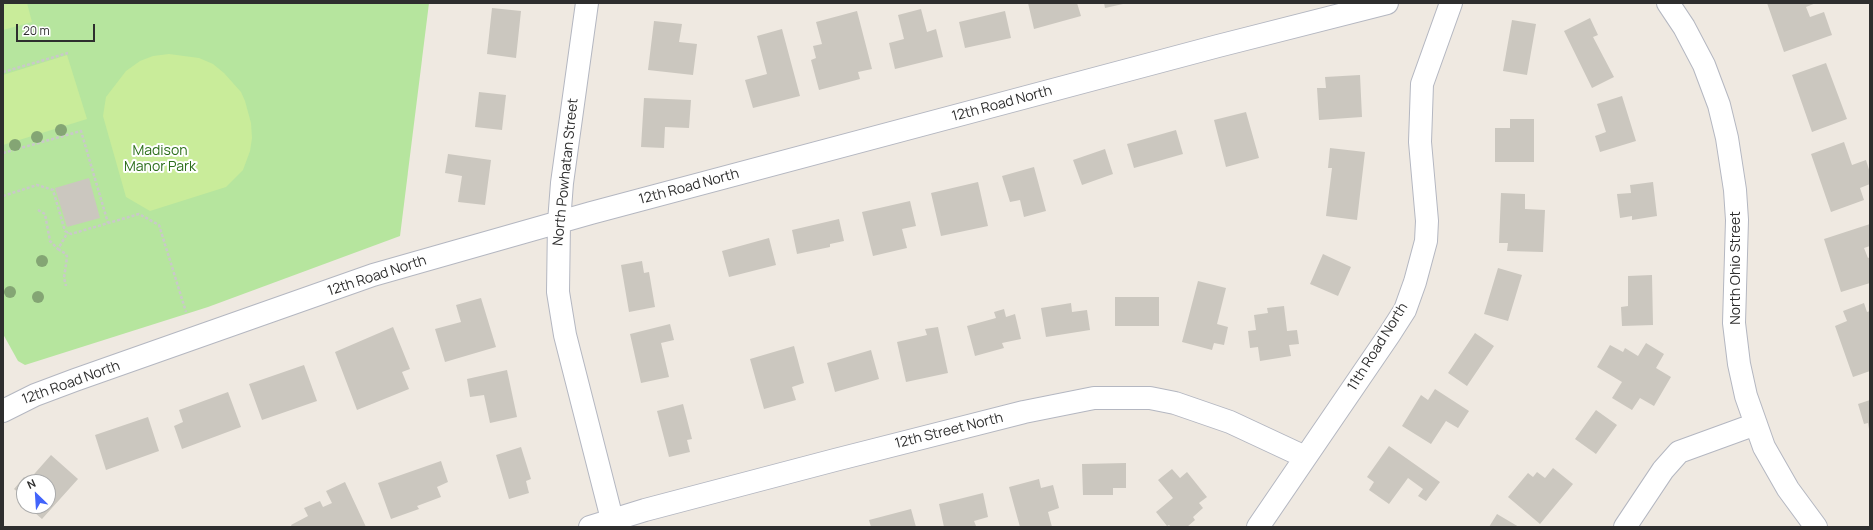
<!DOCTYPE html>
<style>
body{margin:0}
#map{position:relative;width:1873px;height:530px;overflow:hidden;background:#efe9e1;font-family:Manrope,sans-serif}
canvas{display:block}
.frame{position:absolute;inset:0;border:4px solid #2e2e2e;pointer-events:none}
.north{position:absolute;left:16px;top:474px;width:40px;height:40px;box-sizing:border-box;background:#fff;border:1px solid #ababab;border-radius:50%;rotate:335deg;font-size:11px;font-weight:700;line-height:16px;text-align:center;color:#2e2e2e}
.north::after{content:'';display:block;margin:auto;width:14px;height:18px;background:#4264fb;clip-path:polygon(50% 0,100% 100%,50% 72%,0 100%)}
.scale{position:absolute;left:16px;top:24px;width:79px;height:18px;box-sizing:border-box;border:2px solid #2e2e2e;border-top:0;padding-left:5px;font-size:12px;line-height:14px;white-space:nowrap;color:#2e2e2e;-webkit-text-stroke:3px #fff;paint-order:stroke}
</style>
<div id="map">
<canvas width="1873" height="530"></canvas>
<div class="frame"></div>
<div class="north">N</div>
<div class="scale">20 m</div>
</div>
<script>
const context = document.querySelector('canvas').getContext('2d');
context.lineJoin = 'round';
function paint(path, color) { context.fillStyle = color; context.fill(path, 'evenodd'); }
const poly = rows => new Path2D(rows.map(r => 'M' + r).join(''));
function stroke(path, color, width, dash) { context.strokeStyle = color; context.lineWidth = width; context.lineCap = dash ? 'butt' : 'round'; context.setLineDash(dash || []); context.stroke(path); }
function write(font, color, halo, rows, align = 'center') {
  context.font = font + ' Manrope,sans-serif'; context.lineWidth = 4; context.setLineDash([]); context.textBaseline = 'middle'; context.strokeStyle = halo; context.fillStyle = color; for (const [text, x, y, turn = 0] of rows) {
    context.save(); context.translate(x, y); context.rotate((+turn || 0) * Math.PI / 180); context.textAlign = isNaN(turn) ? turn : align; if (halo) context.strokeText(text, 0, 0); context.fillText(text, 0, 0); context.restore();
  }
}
const green = poly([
 [3,3,429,3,400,236,208,307,25,365,18,361,3,334]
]);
const pitch = poly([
 [3,3,27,3,32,22,3,30],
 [169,54,199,58,213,64,224,73,241,92,245,101,251,123,252,138,250,151,243,170,226,187,150,211,126,197,103,116,106,97,126,71,140,61,153,56],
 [67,55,87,119,3,145,3,75]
]);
const building = poly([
 [1028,3,1077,3,1081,16,1034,29],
 [1104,3,1123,3,1123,4,1105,8],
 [1767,3,1816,3,1806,7,1810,17,1824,12,1832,35,1784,52],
 [492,8,521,11,516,58,487,54],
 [921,9,927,32,936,29,943,57,895,69,889,43,904,39,898,15],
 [857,11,872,69,858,72,860,79,819,90,811,60,816,58,813,46,822,44,816,22],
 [1005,11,1011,38,965,48,959,22],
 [1590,18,1598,35,1593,37,1614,77,1592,88,1564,31],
 [1512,20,1536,24,1527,75,1503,71],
 [654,21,682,24,679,42,697,44,693,75,648,70],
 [782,29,800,96,753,108,745,80,767,74,757,36],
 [1826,63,1847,119,1812,132,1792,75],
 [1360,75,1362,117,1319,120,1317,88,1326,88,1325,77],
 [479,92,506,95,502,130,475,127],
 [1622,96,1636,141,1600,152,1595,136,1606,132,1597,104],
 [644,98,691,100,689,128,665,127,664,148,641,147],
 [1246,112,1259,158,1226,167,1214,120],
 [1510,119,1534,119,1534,162,1495,162,1495,128,1510,128],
 [1176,130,1183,154,1134,168,1127,144],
 [1844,142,1852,165,1866,160,1870,173,1870,184,1860,188,1864,200,1831,212,1811,154],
 [1330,148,1365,152,1357,220,1326,216,1332,168,1328,168],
 [1105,149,1113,174,1082,185,1073,160],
 [448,154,491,160,485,205,458,202,462,176,445,173],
 [1034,167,1046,211,1024,217,1020,200,1010,202,1002,176],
 [89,178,100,218,67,227,55,188],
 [978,182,988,226,941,236,931,193],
 [1653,182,1657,216,1632,220,1632,216,1620,218,1617,194,1631,193,1630,185],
 [1501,193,1525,194,1525,209,1545,210,1543,252,1507,251,1508,243,1499,243],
 [910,201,916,226,902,229,907,248,873,256,862,212],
 [839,219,844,241,830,244,830,247,797,254,792,230],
 [1870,224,1870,246,1864,248,1868,258,1870,257,1870,283,1841,292,1824,239],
 [769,238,776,265,729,277,722,251],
 [1323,254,1351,267,1338,296,1310,284],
 [642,261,644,273,649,272,655,307,629,312,621,265],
 [1498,268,1522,275,1508,321,1484,314],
 [1652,275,1653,325,1622,326,1621,307,1628,306,1628,276],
 [1198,281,1226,288,1217,324,1228,327,1224,345,1214,343,1212,350,1182,342],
 [1115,297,1159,297,1159,326,1115,326],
 [481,298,496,347,445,362,435,329,461,322,456,305],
 [1071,303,1072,312,1087,310,1090,330,1046,337,1041,308],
 [1864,303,1867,312,1870,311,1870,371,1853,377,1835,326,1847,321,1843,311],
 [1284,306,1287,331,1297,330,1299,344,1289,345,1291,356,1260,361,1258,347,1250,348,1248,331,1256,330,1254,315,1268,313,1267,308],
 [1004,309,1006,317,1015,314,1021,339,1002,343,1004,348,975,356,967,326,996,318,994,312],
 [670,324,674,340,661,343,669,377,641,383,630,334],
 [393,327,410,369,402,372,409,389,357,410,335,352],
 [938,327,948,373,906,382,897,342,927,335,925,329],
 [1475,333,1494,346,1467,386,1448,373],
 [1646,343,1664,354,1656,368,1671,377,1654,406,1640,398,1632,410,1612,398,1622,382,1597,367,1610,345,1623,352,1625,348,1638,356],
 [794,346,804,383,792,387,796,400,764,409,750,359],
 [871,350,879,379,835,392,827,363],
 [304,365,317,401,262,420,249,384],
 [507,370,517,417,490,423,484,395,470,397,467,379],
 [1435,389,1469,411,1458,428,1446,421,1431,444,1402,426,1421,395,1428,400],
 [228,392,241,427,182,449,174,426,183,422,179,410],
 [1870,400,1870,429,1869,429,1868,423,1864,424,1858,404],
 [683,404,692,439,687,440,690,452,669,457,657,411],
 [1596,410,1617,425,1596,454,1575,439],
 [148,417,159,451,106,470,95,435],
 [1389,446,1440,482,1426,501,1418,496,1423,489,1408,478,1389,504,1369,490,1374,482,1367,477],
 [521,447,531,479,526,481,529,493,509,499,496,455],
 [51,455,78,479,42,519,27,506,48,506,48,482,24,482,24,503,16,496,19,493,14,489,24,477,28,481],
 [441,461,448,482,437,487,441,497,417,506,419,509,391,519,378,483],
 [1126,463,1126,488,1113,488,1113,495,1083,495,1082,464],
 [1553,468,1573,484,1540,524,1508,497,1528,473,1533,477,1537,472,1545,478],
 [1172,469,1180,478,1187,472,1207,497,1199,503,1203,508,1193,517,1195,520,1187,527,1171,527,1169,525,1167,526,1156,512,1173,498,1158,480],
 [1039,479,1041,488,1053,485,1059,508,1048,512,1052,527,1020,527,1009,487],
 [345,482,366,527,292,527,291,525,308,516,304,508,320,501,323,507,332,503,326,491],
 [983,493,988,517,974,521,976,526,973,527,944,527,939,504],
 [911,509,916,527,871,527,869,520],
 [1497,514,1519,527,1489,527]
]);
const path = poly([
 [3,72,68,53],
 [3,153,81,131,108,223],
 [3,196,37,185,53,190,65,231,71,234,139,214,159,225,186,312],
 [38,210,45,214,50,241,58,249,68,232],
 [58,249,66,254,67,257,64,278,66,286]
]);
const minor = poly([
 [587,3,562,183,559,222,558,292,565,335,614,527],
 [1668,3,1684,27,1704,65,1719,105,1727,138,1735,190,1737,220,1734,323,1739,364,1746,396,1764,447,1788,489,1816,527],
 [3,411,35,395,75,380,373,275,591,213,1218,46,1387,3],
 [590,527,645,510,835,460,1024,412,1094,398,1150,398,1175,403,1230,422,1305,457],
 [1258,527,1389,335,1405,310,1415,282,1426,241,1427,221,1420,142,1422,84,1451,3],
 [1625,527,1663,470,1679,452,1756,424]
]);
const trees = [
 [61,130],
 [37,137],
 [15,145],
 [42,261],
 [10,292],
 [38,297]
];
const streetNames = [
 ["12th Road North",1002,104,-15],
 ["North Powhatan Street",566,172,-84],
 ["12th Road North",689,187,-15],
 ["North Ohio Street",1736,268,-90],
 ["12th Road North",377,276,-18],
 ["11th Road North",1378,347,-58],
 ["12th Road North",71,383,-20],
 ["12th Street North",949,431,-14]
];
const parkNames = [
 ["Madison",160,151],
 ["Manor Park",160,167]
];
paint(green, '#b6e59e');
paint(pitch, '#c9ec9a');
paint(building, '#cbc7bf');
stroke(minor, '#b4b7c1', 24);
stroke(path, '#c9c9c9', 2.5, [3, 2]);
stroke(minor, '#fff', 22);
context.fillStyle = '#84a574';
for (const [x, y] of trees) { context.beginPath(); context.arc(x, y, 6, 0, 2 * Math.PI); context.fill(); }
write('14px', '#2e2e2e', '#fff', streetNames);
write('14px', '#2c6e1b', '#fff', parkNames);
</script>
